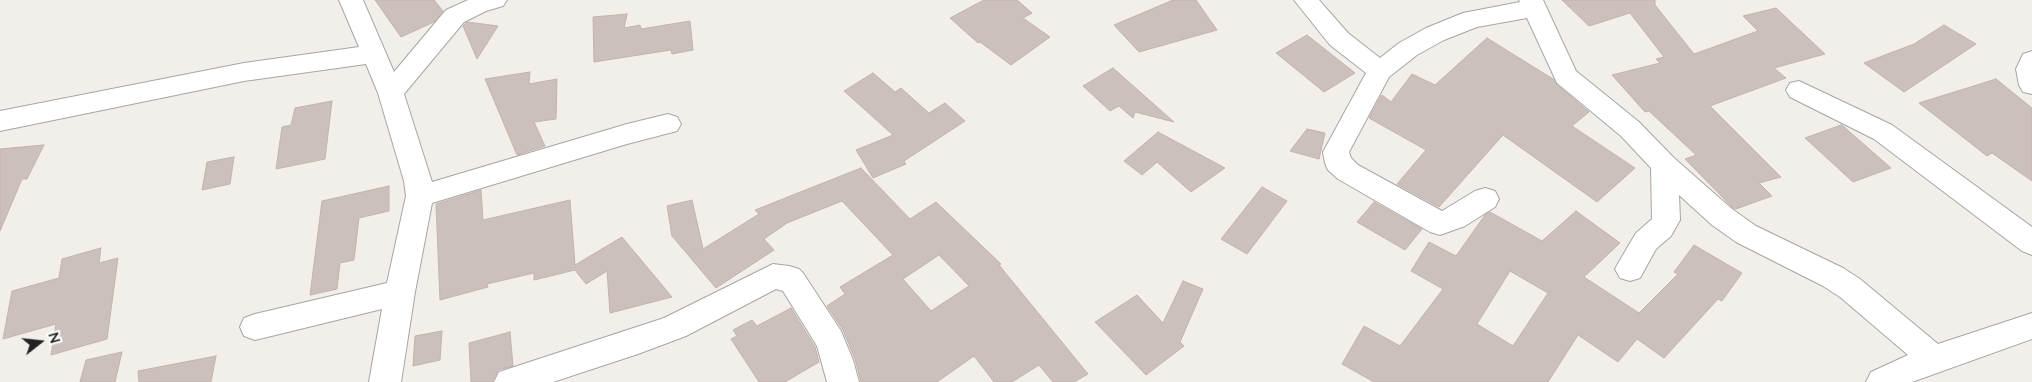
<!DOCTYPE html>
<style>
body{margin:0}
#map{position:relative;width:2032px;height:382px;overflow:hidden;background:#f2eee9;font-family:Lato,sans-serif}
canvas{display:block}
.north{position:absolute;left:15px;top:317px;width:50px;height:50px;-webkit-text-stroke:4px #fff;paint-order:stroke;rotate:74deg;font-size:14px;font-weight:700;line-height:20px;text-align:center;color:#222}
.north::after{content:'';display:block;margin:auto;width:18px;height:22px;background:#222;clip-path:polygon(50% 0,100% 100%,50% 72%,0 100%)}
</style>
<div id="map">
<canvas width="2032" height="382"></canvas>
<div class="north">N</div>
</div>
<script>
const context = document.querySelector('canvas').getContext('2d');
context.lineJoin = 'round';
function paint(path, color) { context.fillStyle = color; context.fill(path, 'evenodd'); }
const poly = rows => new Path2D(rows.map(r => 'M' + r).join(''));
function stroke(path, color, width, dash) { context.strokeStyle = color; context.lineWidth = width; context.lineCap = dash ? 'butt' : 'round'; context.setLineDash(dash || []); context.stroke(path); }
const building = poly([
 [375,0,434,0,443,11,434,22,401,37,375,0],
 [984,0,1017,0,1032,13,1023,18,1050,37,1011,65,980,42,978,43,950,18,984,0],
 [1173,0,1196,0,1217,30,1139,52,1114,25,1173,0],
 [1562,0,1655,0,1655,5,1694,54,1758,31,1743,16,1776,8,1825,54,1774,68,1786,78,1710,106,1781,177,1759,183,1772,196,1736,209,1733,208,1685,159,1696,155,1649,111,1645,112,1612,75,1660,63,1656,59,1664,57,1630,13,1589,26,1562,0],
 [627,14,624,28,640,25,641,29,690,21,693,50,672,54,671,50,594,62,593,17,627,14],
 [467,22,498,26,477,59,463,26,467,22],
 [1944,25,1976,44,1904,92,1864,63,1914,44,1944,25],
 [1307,35,1355,73,1324,92,1276,53,1307,35],
 [1487,38,1553,79,1556,84,1589,112,1572,126,1635,168,1597,202,1503,135,1439,207,1397,184,1426,150,1369,118,1381,96,1382,95,1391,102,1412,74,1435,85,1487,38],
 [1113,68,1174,122,1135,112,1133,118,1119,106,1110,111,1083,86,1113,68],
 [530,72,529,84,557,79,556,119,534,122,545,146,517,155,485,79,530,72],
 [873,73,895,92,901,88,929,113,945,103,965,121,904,161,906,164,873,178,856,150,893,135,844,91,873,73],
 [1996,79,2032,108,2032,181,1992,153,1987,156,1919,103,1996,79],
 [332,101,325,159,276,169,282,127,291,125,295,108,332,101],
 [1841,125,1843,126,1891,168,1853,182,1805,138,1841,125],
 [1307,129,1325,133,1319,159,1290,151,1307,129],
 [1158,132,1225,168,1191,192,1157,162,1142,175,1124,161,1158,132],
 [44,145,27,179,22,179,0,231,0,149,44,145],
 [234,157,230,184,202,190,207,162,234,157],
 [861,168,910,219,936,202,1001,264,999,265,1088,374,1074,382,1053,382,1039,365,1012,382,994,382,974,356,937,382,861,382,855,359,843,330,827,306,845,294,840,287,893,255,842,201,787,223,764,239,774,250,716,288,672,236,667,206,692,200,703,249,759,214,755,210,861,168],
 [939,255,969,286,931,311,903,279,939,255],
 [389,186,389,211,359,218,354,260,340,263,337,289,310,295,322,201,389,186],
 [1262,187,1287,201,1247,254,1221,239,1262,187],
 [481,190,483,220,570,200,575,265,622,237,672,297,610,313,607,271,586,284,575,270,534,280,534,273,487,284,488,287,440,300,436,204,481,190],
 [1374,202,1422,229,1405,250,1357,222,1374,202],
 [1576,211,1620,243,1584,277,1639,313,1678,274,1674,272,1694,245,1742,273,1722,301,1718,299,1664,358,1637,339,1618,362,1578,335,1548,382,1374,382,1342,364,1364,326,1400,346,1443,289,1411,271,1429,242,1456,256,1485,215,1490,212,1542,241,1576,211],
 [1510,271,1548,293,1513,346,1477,324,1510,271],
 [101,248,99,263,118,258,107,339,51,355,56,324,3,339,12,291,59,278,62,259,101,248],
 [1183,281,1203,289,1180,342,1184,346,1146,375,1095,322,1137,295,1163,323,1183,281],
 [791,308,815,347,819,362,785,382,759,382,731,339,737,336,733,330,752,320,757,326,791,308],
 [442,331,440,360,413,366,415,336,442,331],
 [510,332,513,366,498,370,492,382,471,382,469,343,510,332],
 [122,352,115,382,80,382,86,360,122,352],
 [216,356,211,382,139,382,138,371,216,356]
]);
const street = poly([
 [339,0,363,0,394,72,446,10,468,0,507,0,503,6,486,11,464,22,404,94,432,182,627,124,668,114,677,117,681,124,677,131,627,144,432,203,415,292,401,382,369,382,382,309,255,340,244,336,240,327,244,318,255,314,387,283,406,196,404,181,378,93,366,64,244,81,0,131,0,111,244,63,359,47,339,0],
 [1294,0,1319,0,1348,33,1380,58,1399,43,1426,28,1463,13,1520,2,1519,0,1543,0,1576,71,1639,122,1674,158,1732,209,1756,226,1843,268,1860,279,1938,344,2032,313,2032,339,1912,382,1866,382,1871,372,1908,355,1840,297,1823,286,1736,242,1712,225,1679,195,1680,220,1671,236,1656,249,1640,278,1630,281,1620,278,1615,269,1620,260,1636,233,1652,219,1651,168,1621,136,1557,83,1527,18,1477,27,1444,40,1417,55,1389,77,1349,152,1351,158,1358,165,1442,211,1475,191,1485,188,1495,191,1499,199,1495,207,1465,226,1440,235,1430,232,1338,179,1328,170,1325,163,1323,152,1366,73,1330,45,1294,0],
 [2032,51,2032,94,2023,92,2019,85,2016,69,2023,54,2032,51],
 [1799,81,1892,125,2032,227,2032,255,2022,251,1874,139,1790,97,1786,90,1790,83,1799,81],
 [773,264,789,266,799,269,803,273,841,331,853,360,859,382,827,382,817,346,783,291,776,289,686,336,638,354,553,382,494,382,499,372,664,318,773,264]
]);
paint(building, '#cbc0bb');
stroke(building, '#c5b2aa', 1);
stroke(street, '#a6a6a6', 2);
paint(street, '#fff');
</script>
